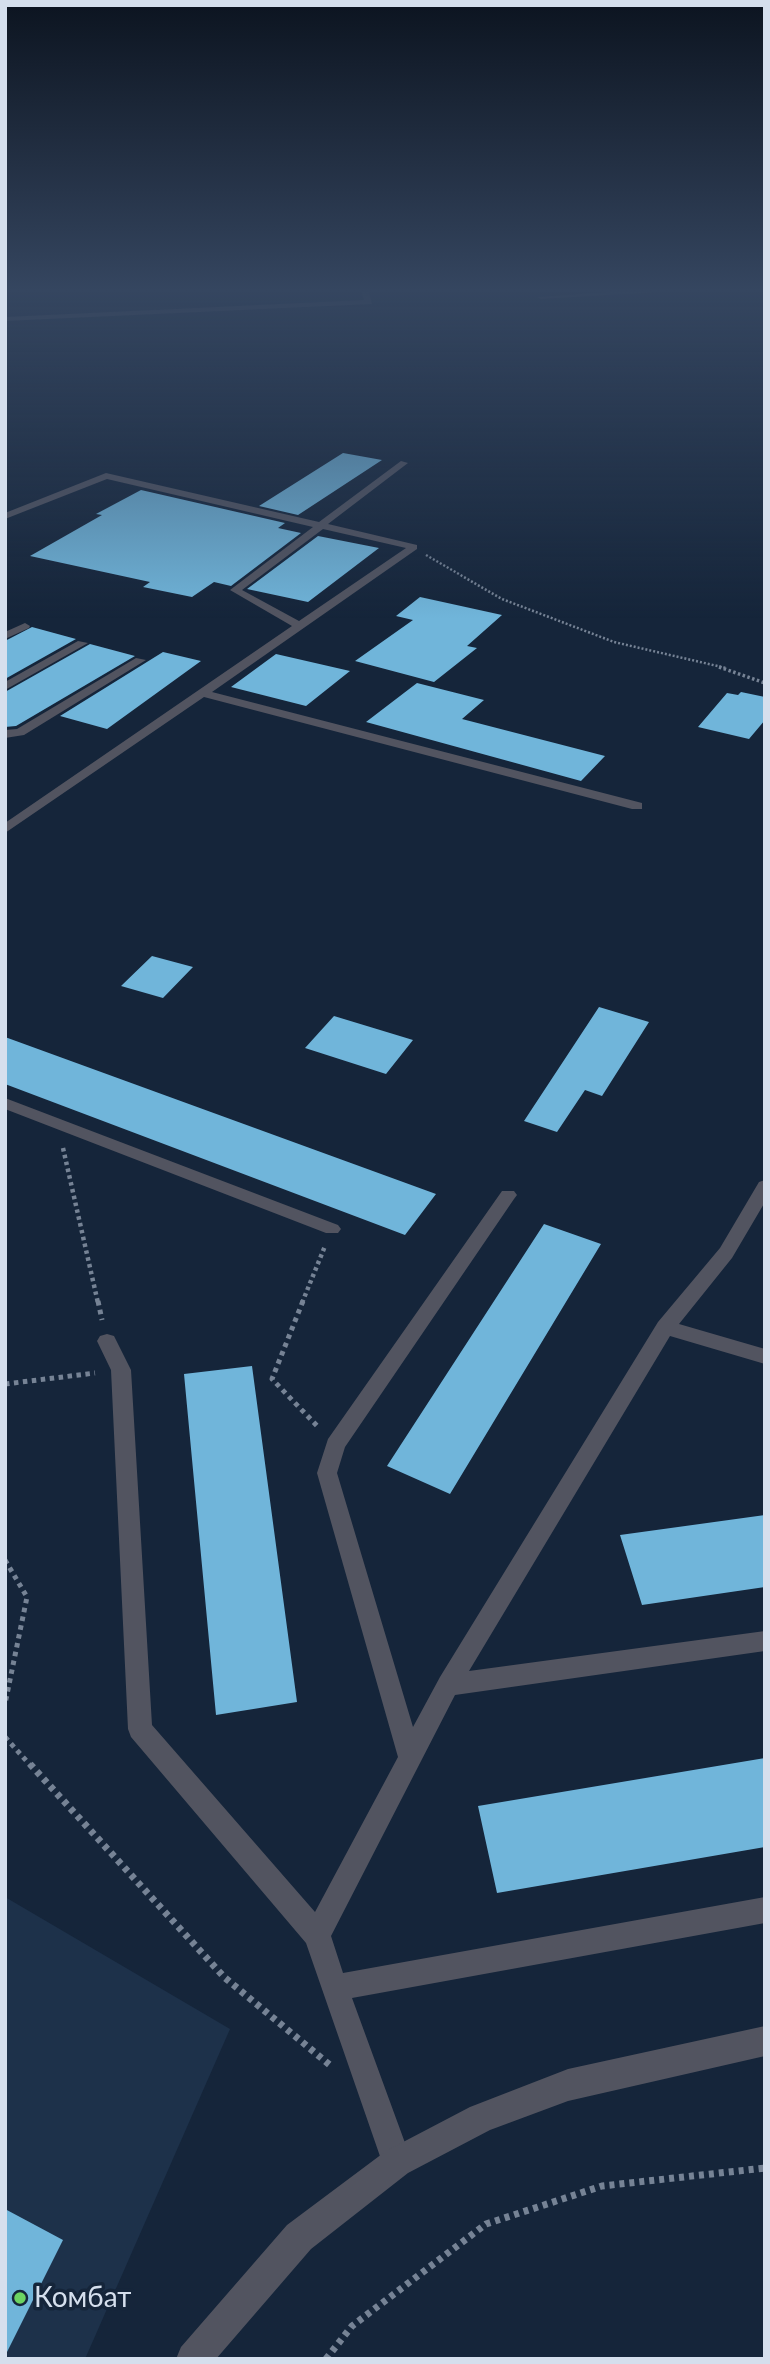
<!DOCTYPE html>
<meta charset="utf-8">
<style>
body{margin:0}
#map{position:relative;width:770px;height:2364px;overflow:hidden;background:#15253a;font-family:Lato,sans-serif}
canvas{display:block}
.frame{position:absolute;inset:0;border:7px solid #d5dfed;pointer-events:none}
</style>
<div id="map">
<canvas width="770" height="2364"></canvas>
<div class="frame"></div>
</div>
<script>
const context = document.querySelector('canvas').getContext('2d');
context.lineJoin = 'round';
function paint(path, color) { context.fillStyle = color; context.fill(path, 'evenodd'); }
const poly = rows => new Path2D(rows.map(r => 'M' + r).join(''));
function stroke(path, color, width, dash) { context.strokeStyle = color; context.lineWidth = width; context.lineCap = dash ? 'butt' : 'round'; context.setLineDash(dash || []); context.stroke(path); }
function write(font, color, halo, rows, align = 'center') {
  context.font = font + ' Lato,sans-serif'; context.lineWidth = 7; context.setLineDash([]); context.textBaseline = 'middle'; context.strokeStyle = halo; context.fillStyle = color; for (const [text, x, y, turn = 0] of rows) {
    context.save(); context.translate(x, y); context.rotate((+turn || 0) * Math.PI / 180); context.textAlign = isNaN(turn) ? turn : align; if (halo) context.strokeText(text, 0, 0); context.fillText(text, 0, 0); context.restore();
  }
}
const built = poly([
 [5,1897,230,2029,85,2359,5,2359]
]);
const building = poly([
 [343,453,382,460,298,515,259,506],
 [141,490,285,523,278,528,301,533,231,586,214,582,192,597,143,587,150,582,30,556,102,515,96,514],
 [318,536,379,548,308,602,247,589],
 [420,597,502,615,467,646,477,648,434,682,355,661,413,620,396,616],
 [32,627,76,639,5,679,5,641],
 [90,644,135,656,16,726,5,727,5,692],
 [163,652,201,661,107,729,60,716],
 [276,654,350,671,306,706,231,687],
 [417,683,484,700,462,719,605,756,581,781,366,722],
 [741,692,765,697,765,720,749,739,698,727,727,693,738,695],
 [152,956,193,967,163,998,121,986],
 [599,1007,649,1022,602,1096,585,1090,557,1132,524,1121],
 [334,1016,413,1040,386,1074,305,1048],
 [5,1037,436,1194,405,1235,5,1084],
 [544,1224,601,1244,450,1494,387,1466],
 [252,1366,297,1702,216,1715,184,1374],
 [765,1515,765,1587,642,1605,620,1535],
 [765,1758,765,1847,497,1893,478,1806],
 [5,2209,63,2240,5,2356]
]);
const pathFar4 = poly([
 [426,555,502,599,614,642,726,668]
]);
const pathFar3 = poly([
 [719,667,765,683]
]);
const pathFar2 = poly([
 [63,1148,98,1303],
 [302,1303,325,1246]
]);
const pathFar1 = poly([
 [98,1301,102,1320],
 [303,1301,272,1379,319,1428],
 [5,1384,95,1373],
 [5,1560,27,1597,5,1704],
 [5,1737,31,1766]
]);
const path = poly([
 [30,1764,224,1977,331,2066],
 [326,2359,352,2326,486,2224,602,2186,765,2168]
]);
const service = poly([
 [401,461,408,463,328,524,417,545,417,549,212,692,642,803,642,809,632,809,204,697,5,833,5,823,292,626,230,590,313,527,107,479,5,519,5,513,106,473,319,522,401,461],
 [323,529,406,548,299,621,242,590,323,529],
 [25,623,30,626,29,628,5,639,5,632,25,623],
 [78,641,88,643,5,690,5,682,78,641],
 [136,658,146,660,24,735,5,738,5,730,17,729,136,658],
 [5,1098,338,1225,341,1229,338,1233,326,1233,5,1109,5,1098],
 [765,1180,765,1202,732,1258,679,1324,765,1349,765,1364,670,1336,469,1671,765,1631,765,1651,455,1695,331,1936,343,1973,765,1897,765,1923,352,1998,412,2162,407,2172,397,2177,387,2172,382,2162,306,1943,131,1737,128,1729,111,1370,97,1341,100,1336,107,1334,114,1336,131,1370,152,1725,315,1912,398,1757,317,1473,328,1439,502,1191,514,1191,517,1195,514,1199,345,1447,337,1473,413,1727,440,1677,658,1322,720,1248,759,1182,765,1180]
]);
const minor = poly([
 [360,288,368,288,372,304,5,321,5,317,364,300,360,288],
 [669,288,725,288,541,299,537,297,669,288]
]);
const tertiary = poly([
 [765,2026,765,2056,568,2101,490,2130,408,2173,311,2249,216,2359,176,2359,181,2347,287,2225,386,2151,470,2107,568,2069,765,2026]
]);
const markers = [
 [20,2298,7,"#6cd362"]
];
const nearPoinames = [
 ["Комбат",34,2298]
];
paint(built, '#1d314a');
paint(building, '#70b5da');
stroke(pathFar4, '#768395', 2.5, [2, 2]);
stroke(pathFar3, '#768395', 3.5, [2.5, 2.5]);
stroke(pathFar2, '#768395', 4.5, [3.5, 3.5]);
stroke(pathFar1, '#768395', 5, [4.5, 4.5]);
stroke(path, '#768395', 7, [5, 5]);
paint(service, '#525460');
paint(minor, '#525460');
paint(tertiary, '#525460');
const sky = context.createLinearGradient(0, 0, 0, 619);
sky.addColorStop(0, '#0c1420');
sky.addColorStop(0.47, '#354660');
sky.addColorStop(1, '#35466000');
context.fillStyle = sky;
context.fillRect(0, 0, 770, 619);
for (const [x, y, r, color] of markers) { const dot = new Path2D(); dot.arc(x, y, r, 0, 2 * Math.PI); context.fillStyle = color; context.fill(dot); stroke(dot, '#15253a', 2.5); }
write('28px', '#d5dfed', '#15253a', nearPoinames, 'left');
</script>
